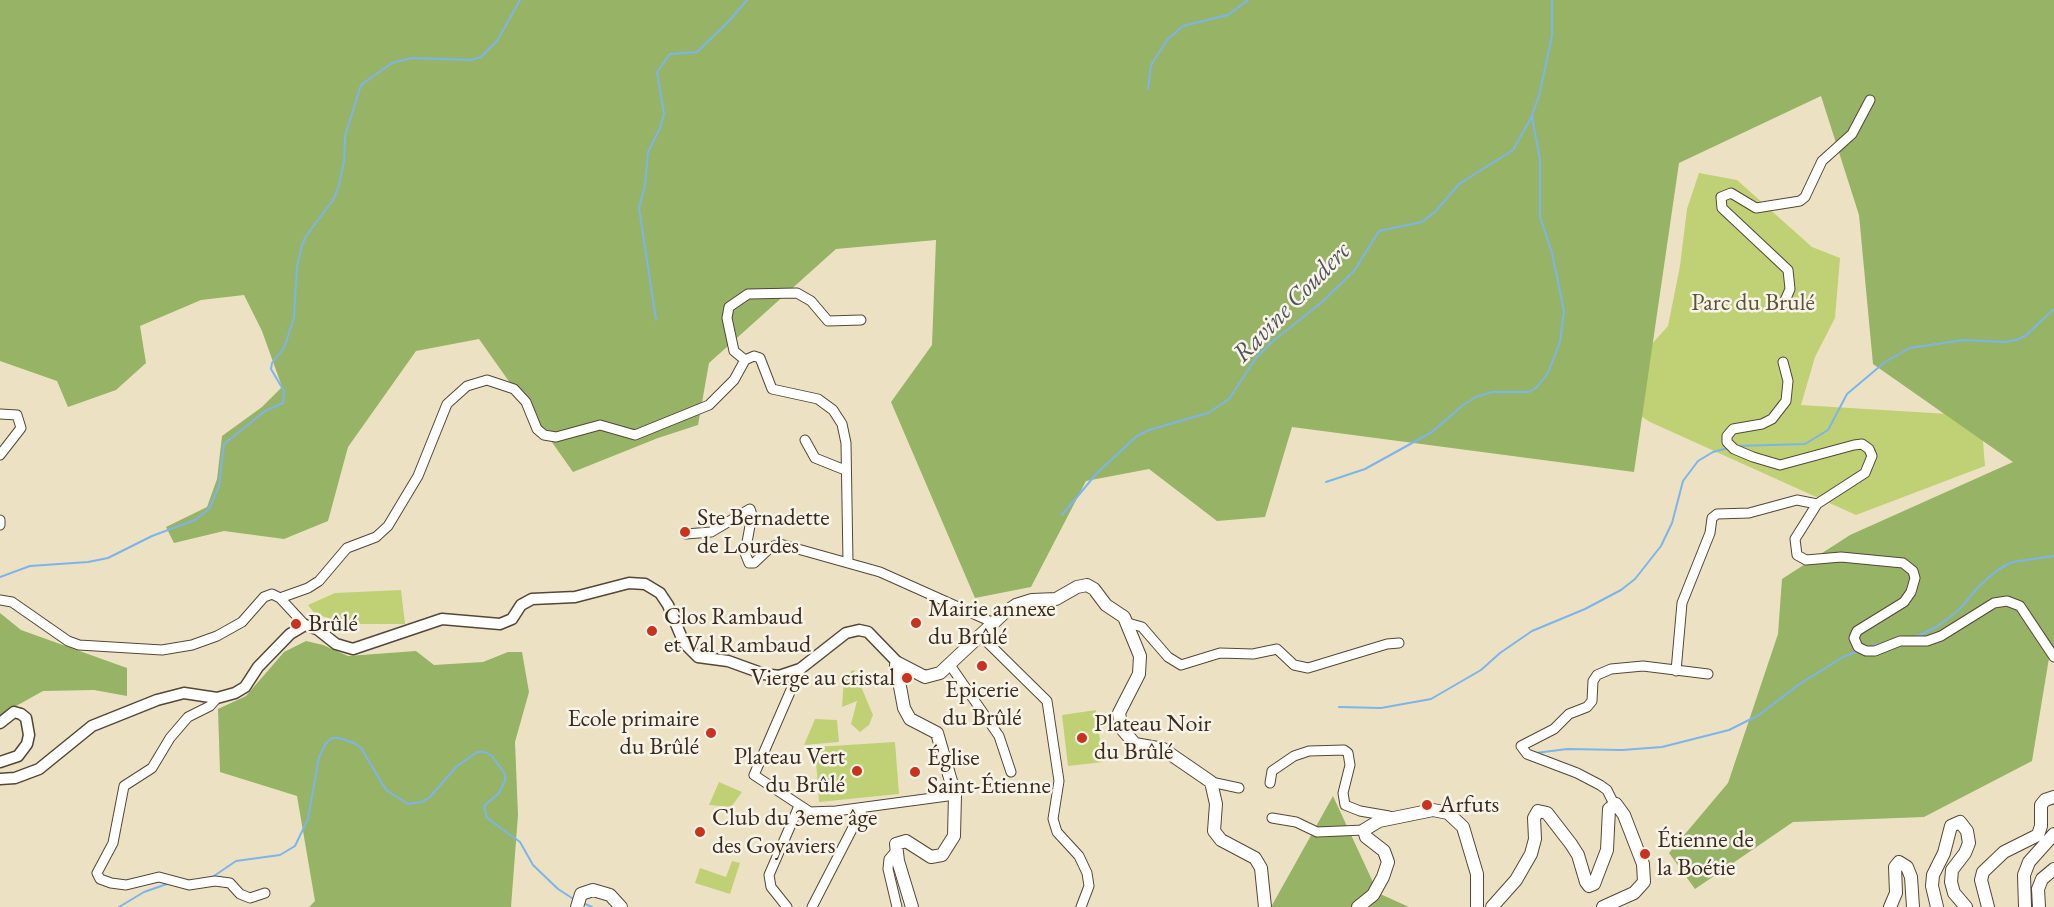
<!DOCTYPE html>
<meta charset="utf-8">
<style>
body{margin:0}
canvas{display:block;background:#ece2c3}
</style>
<canvas width="2054" height="907"></canvas>
<script>
const context = document.querySelector('canvas').getContext('2d');
context.lineJoin = 'round';
function paint(path, color) { context.fillStyle = color; context.fill(path, 'evenodd'); }
const poly = rows => new Path2D(rows.map(r => 'M' + r).join(''));
function stroke(path, color, width, dash) { context.strokeStyle = color; context.lineWidth = width; context.lineCap = dash ? 'butt' : 'round'; context.setLineDash(dash || []); context.stroke(path); }
function write(font, color, halo, rows, align = 'center') {
  context.font = font + ' "EB Garamond",serif'; context.lineWidth = 5; context.setLineDash([]); context.textBaseline = 'middle'; context.strokeStyle = halo; context.fillStyle = color; for (const [text, x, y, turn = 0] of rows) {
    context.save(); context.translate(x, y); context.rotate((+turn || 0) * Math.PI / 180); context.textAlign = isNaN(turn) ? turn : align; if (halo) context.strokeText(text, 0, 0); context.fillText(text, 0, 0); context.restore();
  }
}
const green = poly([
 [1699,173,1737,180,1812,247,1840,258,1835,318,1815,357,1801,405,1981,416,1985,466,1856,515,1650,422,1628,408,1613,387,1668,326,1680,266,1687,209],
 [401,590,405,624,349,624,315,614,308,605,335,593],
 [854,670,873,715,869,725,860,732,851,724,857,701,842,707,844,677,850,677,851,671],
 [1096,710,1103,762,1068,766,1062,715],
 [815,719,837,720,839,742,804,745],
 [895,742,899,794,819,802,815,747],
 [719,782,742,792,731,807,709,805],
 [732,861,740,863,730,894,695,883,700,868,726,877]
]);
const forest = poly([
 [0,0,2054,0,2054,647,2050,652,2032,761,1924,817,1793,822,1695,889,1669,853,1728,783,1778,634,1782,579,1850,535,2013,462,1873,364,1859,215,1821,96,1679,163,1634,472,1292,427,1265,517,1217,521,1149,469,1086,481,1031,587,975,598,891,402,932,345,936,240,836,249,709,363,698,425,658,438,573,472,479,339,416,351,348,447,328,521,284,539,224,531,174,543,166,527,207,507,217,479,222,436,262,407,282,387,262,331,244,295,201,300,140,326,146,363,116,390,68,407,57,381,0,361],
 [0,613,21,630,127,668,127,696,94,690,43,691,0,715],
 [306,641,323,645,348,656,416,651,434,665,483,662,508,652,522,652,529,692,515,742,518,815,511,907,309,907,315,901,297,796,220,772,218,709,246,696,284,652],
 [1333,796,1378,893,1409,907,1271,907]
]);
const stream = poly([
 [1148,89,1151,65,1167,40,1183,26,1228,15,1248,0],
 [656,320,639,208,645,185,648,152,660,128,664,114,657,72,670,54,697,52,729,21,747,0],
 [1737,446,1805,444,1828,430,1847,394,1885,362,1910,348,1963,340,2005,342,2016,340,2025,336,2054,309],
 [1326,482,1365,469,1432,432,1463,405,1476,397,1492,392,1529,392,1536,388,1548,373,1560,342,1564,311,1552,253,1540,217,1540,159,1532,117],
 [1062,515,1097,473,1137,436,1149,430,1208,413,1229,399,1256,358,1273,341,1322,302,1354,271,1379,231,1422,222,1436,211,1459,184,1513,150,1530,120,1539,96,1552,36,1552,0],
 [0,577,30,566,88,562,108,558,152,536,195,520,209,509,219,486,224,444,265,411,283,403,284,391,271,369,272,363,284,348,294,318,297,266,302,245,306,236,333,200,339,185,344,162,345,136,361,85,392,63,412,58,471,60,481,57,497,41,520,0],
 [1916,637,1938,626,1959,610,1980,585,1999,569,2012,562,2054,556],
 [1869,647,1884,643],
 [1339,707,1381,708,1431,699,1481,670,1500,653,1532,631,1585,609,1621,590,1635,579,1661,546,1672,523,1683,481,1698,461,1713,452,1728,448],
 [1536,753,1567,749,1622,750,1662,747,1729,730,1759,715,1798,685,1843,657,1858,651],
 [211,878,236,861,280,855,295,846,308,819,319,757,326,743,332,738,339,738,354,743,361,748,386,790,408,804,422,802,430,797,456,767,477,752,485,752,492,756,505,774,505,781,499,793,484,806,487,818,520,842,533,865,558,889,575,900],
 [583,903,592,907],
 [119,907,144,892,167,884]
]);
const minor = poly([
 [1784,303,1790,289,1788,270,1722,208,1721,197,1731,193,1756,208,1800,201,1805,197,1822,161,1852,134,1870,100],
 [745,360,734,351,727,318,729,307,748,294,797,293,811,301,828,321,861,320],
 [1783,362,1788,381,1786,401,1772,419,1762,424,1733,429,1727,436,1727,442,1734,449,1753,457,1780,465,1854,445,1862,444,1869,449,1872,456,1865,473,1817,504,1795,539,1797,555,1806,560,1841,557,1903,563,1913,571,1915,578,1911,592,1904,602,1857,631,1854,638,1858,647,1866,651,1875,651,1900,641,1927,641,1941,636,1994,603,2007,601,2020,606,2054,657],
 [0,414,17,415,21,428,0,455],
 [805,440,815,458,845,470],
 [0,520,0,525],
 [686,534,711,532,750,509,752,515,745,553,749,563,754,563,771,547,780,544,880,572,994,623],
 [280,598,308,588,319,581,347,548,376,537,388,526,418,476,447,404,467,386,487,380,514,389,526,402,537,429,544,435,556,437,600,425,635,435,709,405,734,380,745,360,754,356,760,358,772,389,818,399,833,410,842,424,846,443,848,562],
 [0,600,12,602,68,641,79,645,162,650,192,645,217,636,242,622,264,597,272,594,280,598,305,625],
 [1128,623,1142,627,1168,657,1181,665,1220,653,1253,654,1277,649,1294,665,1308,668,1387,644,1399,643],
 [981,636,1047,701,1059,781,1053,819,1057,832,1079,856,1087,873,1089,886,1081,907],
 [950,665,999,736,1011,772],
 [800,669,754,775,810,812,836,811,955,795],
 [1676,671,1682,603,1710,533,1712,518,1717,514,1749,513,1797,500,1817,504],
 [217,698,210,706,188,717,170,738,152,768,124,786,113,843,97,873,100,879,111,883,126,885,159,877,189,885,215,881,230,883,240,894,250,898,265,893],
 [1211,782,1239,788],
 [1270,783,1272,771,1294,756,1309,751,1344,750,1348,753,1350,765,1343,793,1345,805,1360,811,1389,816],
 [1614,804,1607,790,1600,785,1577,773,1527,754,1521,746,1554,729,1569,714,1587,707,1592,701,1593,681,1597,675,1611,669,1643,666,1708,674],
 [1272,818,1296,822,1317,832,1364,830],
 [896,851,889,859,888,869,897,907],
 [787,907,771,887,769,875,799,806],
 [812,907,863,808]
]);
const tertiary = poly([
 [0,723,14,712,21,714,26,718,29,735,27,744,18,756,0,762],
 [0,779,15,778,39,769,92,726,157,700,184,693,217,698,235,693,245,687,258,667,290,634,305,625,317,629,336,644,353,649,442,619,500,624,512,619,521,605,532,599,575,597,629,583,645,584,660,593,668,605,684,643,698,657,728,661,764,674,779,676,800,669,846,633,859,630,868,632,898,663]
]);
const secondary = poly([
 [577,907,581,894,593,890,610,895,621,907],
 [912,907,898,861,896,844,906,841,931,857,942,855,954,836,955,795,937,733,910,719,904,708,896,665,898,663,925,677,940,673,1004,613,1016,605,1032,600,1056,599,1077,587,1087,585,1094,589,1106,605,1124,617,1140,656,1139,674,1119,713,1122,729,1135,744,1163,749,1211,782,1216,804,1214,831,1221,840,1255,858,1261,868,1265,907],
 [1358,907,1373,895,1383,877,1388,862,1384,851,1366,837,1364,830,1379,821,1433,810,1448,813,1463,827,1477,874,1477,907],
 [1492,907,1516,880,1531,854,1535,839,1534,818,1538,811,1547,813,1571,844,1578,855,1586,882,1589,886,1594,884,1607,850,1609,809,1616,804,1624,815,1643,864,1644,882,1634,893,1603,907],
 [1890,907,1896,893,1895,867,1899,862,1907,867,1911,877,1913,907],
 [1937,907,1932,886,1933,875,1944,853,1951,826,1960,822,1967,831,1969,843,1965,853,1952,870,1951,882,1954,893,1966,907],
 [1988,907,1981,880,1983,872,2004,852,2038,835,2041,826,2041,805,2045,800,2054,797],
 [2025,907,2024,875,2029,862,2054,834],
 [2039,907,2038,889,2042,879,2054,869]
]);
const markers = [
 [685,532,6,"#c8321e"],
 [916,623,6,"#c8321e"],
 [296,624,6,"#c8321e"],
 [652,631,6,"#c8321e"],
 [982,666,6,"#c8321e"],
 [907,678,6,"#c8321e"],
 [711,733,6,"#c8321e"],
 [1082,738,6,"#c8321e"],
 [857,771,6,"#c8321e"],
 [915,772,6,"#c8321e"],
 [1427,805,6,"#c8321e"],
 [700,832,6,"#c8321e"],
 [1645,854,6,"#c8321e"]
];
const parkNames = [
 ["Parc du Brulé",1753,303]
];
const poiNames = [
 ["Ste Bernadette",697,518],
 ["de Lourdes",697,546],
 ["Mairie annexe",928,609],
 ["du Brûlé",928,637],
 ["Clos Rambaud",664,617],
 ["et Val Rambaud",664,645],
 ["Brûlé",308,624],
 ["Vierge au cristal",895,678,"right"],
 ["Epicerie",982,690,"center"],
 ["du Brûlé",982,718,"center"],
 ["Ecole primaire",699,719,"right"],
 ["du Brûlé",699,747,"right"],
 ["Plateau Noir",1094,724],
 ["du Brûlé",1094,752],
 ["Plateau Vert",845,757,"right"],
 ["du Brûlé",845,785,"right"],
 ["Église",927,758],
 ["Saint-Étienne",927,786],
 ["Arfuts",1439,805],
 ["Club du 3eme âge",712,818],
 ["des Goyaviers",712,846],
 ["Étienne de",1657,840],
 ["la Boétie",1657,868]
];
const waterNames = [
 ["Ravine Couderc",1292,303,-46]
];
paint(green, '#bfd174');
paint(forest, '#97b366');
stroke(stream, '#7cb4ec', 2);
stroke(minor, '#564637', 11);
stroke(tertiary, '#564637', 13);
stroke(secondary, '#564637', 14);
stroke(minor, '#fff', 9);
stroke(tertiary, '#fff', 10);
stroke(secondary, '#fff', 12);
for (const [x, y, r, color] of markers) { const dot = new Path2D(); dot.arc(x, y, r, 0, 2 * Math.PI); context.fillStyle = color; context.fill(dot); stroke(dot, '#f7f3e8', 2); }
write('24px', '#5c5434', '#f7f3e8', parkNames);
write('24px', '#3b2a1e', '#f7f3e8', poiNames, 'left');
write('italic 26px', '#4e535c', '#f7f3e8', waterNames);
</script>
